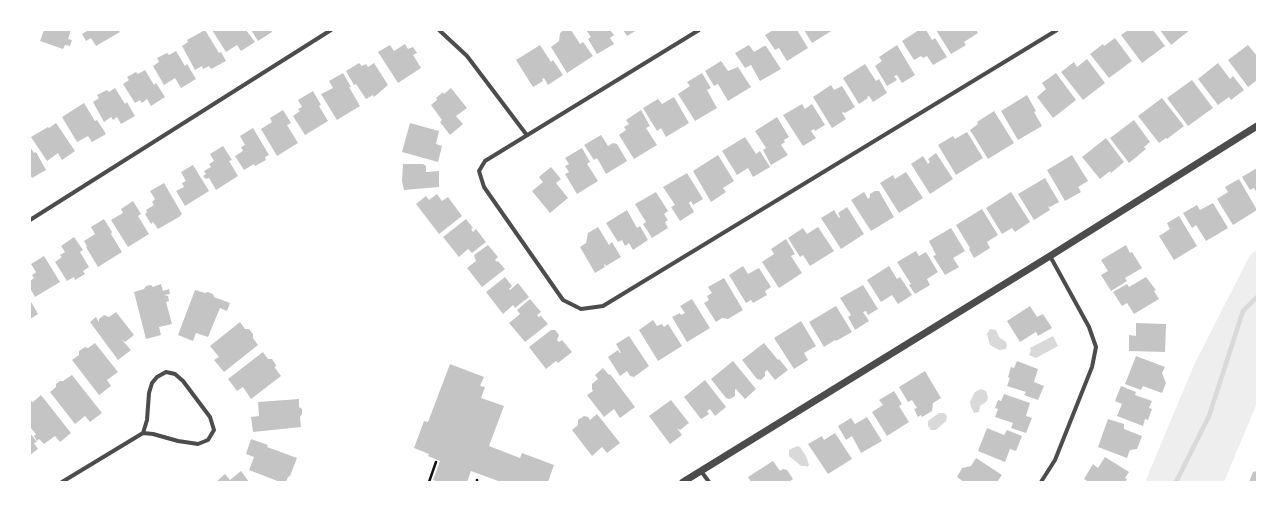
<!DOCTYPE html>
<style>
body{margin:0}
#map{position:relative;width:1287px;height:512px;overflow:hidden;background:#fff;font-family:"Titillium Web",sans-serif}
canvas{display:block}
.frame{position:absolute;inset:0;border:31px solid #fff;pointer-events:none}
</style>
<div id="map">
<canvas width="1287" height="512"></canvas>
<div class="frame"></div>
</div>
<script>
const context = document.querySelector('canvas').getContext('2d');
context.lineJoin = 'round';
function paint(path, color) { context.fillStyle = color; context.fill(path, 'evenodd'); }
const poly = rows => new Path2D(rows.map(r => 'M' + r).join(''));
function stroke(path, color, width, dash) { context.strokeStyle = color; context.lineWidth = width; context.lineCap = dash ? 'butt' : 'round'; context.setLineDash(dash || []); context.stroke(path); }
const green = poly([
 [1257,250,1257,403,1224,482,1145,482,1194,365,1250,255]
]);
const water = poly([
 [990,329,996,330,999,337,1006,342,1007,345,1006,349,999,350,990,345,987,334],
 [1053,336,1058,346,1036,358,1029,355,1031,350,1030,348],
 [981,389,986,391,988,397,987,401,980,406,979,412,974,413,971,407,970,402,975,392],
 [939,413,944,413,947,416,946,421,936,430,931,430,928,426,928,421],
 [797,446,800,447,806,456,809,465,807,467,806,466,801,466,789,456,789,450]
]);
const stream = poly([
 [1176,482,1209,416,1243,311,1257,297]
]);
const building = poly([
 [44,30,71,30,68,39,72,40,70,46,65,45,63,49,40,41],
 [86,30,118,30,120,32,96,46,91,38,86,41,82,34,87,31],
 [205,30,219,53,221,52,226,61,211,69,209,66,203,69,202,66,195,70,182,46,188,42,187,40],
 [212,30,246,30,255,42,241,51,237,45,226,52],
 [251,30,271,30,272,32,258,41],
 [564,30,571,30,580,44,583,42,593,56,567,73,551,47,559,41,560,33],
 [586,30,610,30,614,35,610,38,614,44,597,54,588,39,591,37],
 [623,30,637,30,627,36],
 [773,30,797,30,808,48,787,61,779,48,775,50,765,35],
 [804,30,833,30,812,43],
 [919,30,926,30,932,40,935,38,947,57,933,65,927,56,923,58,921,56,914,60,902,41],
 [936,30,976,30,978,33,964,42,966,45,951,54],
 [1128,30,1153,30,1165,46,1142,63,1121,35],
 [1160,30,1190,30,1171,45],
 [1115,38,1132,61,1109,78,1090,54,1103,44,1104,46],
 [405,44,408,49,413,47,417,53,413,55,421,68,398,83,378,52,390,45,394,51],
 [540,45,551,62,553,60,563,75,548,85,544,78,542,79,543,81,533,87,516,60],
 [749,45,754,52,764,46,766,46,781,69,760,81,751,65,745,68,735,53],
 [897,45,915,75,902,83,897,75,894,76,897,80,887,86,875,66,882,61,879,57],
 [1248,45,1257,56,1257,80,1248,87,1228,60],
 [176,51,185,66,187,64,196,79,181,88,175,78,164,85,153,66,159,62,157,58,167,53,169,55],
 [1087,59,1105,83,1083,100,1061,72,1074,62,1077,67],
 [721,61,728,71,738,67,751,87,728,101,718,84,714,86,705,71],
 [359,63,362,66,366,64,368,67,374,63,388,85,374,97,373,95,366,99,356,84,354,85,346,71],
 [1218,63,1230,79,1233,76,1244,90,1231,100,1229,97,1218,105,1198,79],
 [865,64,876,81,879,79,887,93,873,102,869,96,867,97,868,98,859,104,843,78],
 [145,70,154,85,156,83,165,97,151,106,147,99,142,103,140,100,135,103,123,84,129,80,127,77,136,72,138,74],
 [343,73,351,87,349,87,360,106,337,120,321,94,333,88,329,81],
 [702,73,711,88,707,90,717,108,695,121,678,94,690,86,687,82],
 [1056,73,1076,100,1053,118,1037,97,1046,89,1042,83],
 [1192,80,1213,108,1188,126,1167,98],
 [831,85,834,90,842,86,855,107,845,113,844,112,842,113,846,119,832,128,813,97],
 [115,88,125,104,127,102,135,116,121,124,117,117,113,120,111,117,104,122,93,102,99,98,97,95,107,90,109,92],
 [451,88,467,108,456,116,463,124,450,135,440,122,442,120,431,105,437,100,436,98,443,92,444,94],
 [313,91,321,105,319,106,328,121,305,135,293,116,300,111,298,109,302,107,298,100],
 [1027,95,1036,111,1034,112,1042,126,1018,140,1001,111],
 [674,97,689,123,666,137,661,128,657,131,643,108,658,99,662,104],
 [1162,98,1184,126,1167,139,1166,138,1159,143,1138,116],
 [84,103,95,121,97,120,106,134,92,142,88,136,77,142,62,117],
 [802,104,805,109,812,104,825,125,815,131,814,129,811,131,816,138,803,146,783,115],
 [283,110,291,123,287,125,298,143,277,156,261,129,272,122,270,118],
 [641,110,650,126,646,128,657,145,634,159,619,135,626,130,624,127,629,124,626,120],
 [994,111,1014,143,988,159,970,130,978,124,977,122],
 [777,117,789,137,784,140,785,142,781,145,788,155,771,165,763,150,766,148,755,131],
 [1134,120,1150,142,1144,147,1146,149,1129,163,1110,138],
 [56,123,75,151,62,160,58,153,47,161,31,137,48,127,49,128],
 [410,123,439,131,436,144,442,146,438,162,402,152],
 [253,128,269,155,265,157,266,160,255,166,254,164,244,170,235,156,243,151,241,147,245,145,240,136],
 [967,132,983,158,956,175,938,145,953,136,955,139],
 [601,135,608,146,613,143,617,144,627,161,606,174,597,158,594,160,584,145],
 [745,137,756,154,760,151,770,167,753,177,748,168,737,175,722,151],
 [1106,138,1124,162,1111,173,1110,171,1100,179,1082,157],
 [223,146,232,160,229,161,238,176,216,190,209,178,206,179,203,176,206,174,204,171,211,167,209,164,214,161,210,154],
 [30,147,34,153,36,152,46,170,32,178,30,175],
 [582,148,590,162,587,164,598,181,577,194,565,174,569,172,565,166,569,164,565,158],
 [936,153,953,179,930,194,911,164,923,156,928,164,930,162,928,159],
 [718,155,734,181,723,188,726,192,711,202,693,171],
 [1072,155,1088,181,1078,187,1081,192,1065,201,1047,170],
 [403,164,423,164,426,166,426,172,439,171,439,187,404,190,402,181],
 [193,165,209,191,185,206,176,191,184,187,182,183,186,181,181,172],
 [551,167,561,179,556,183,568,198,550,213,532,191,543,182,539,177],
 [1257,168,1257,193,1254,188,1250,190,1242,177],
 [906,172,923,198,899,213,880,183,893,175,895,179],
 [687,173,703,199,693,205,691,201,689,203,694,212,680,221,671,207,675,205,663,187],
 [1045,178,1059,202,1050,207,1048,206,1050,210,1034,220,1018,194],
 [1239,179,1257,210,1233,225,1217,199,1228,192,1225,187],
 [164,183,182,214,179,217,158,229,153,222,151,224,145,214,147,212,146,210,154,205,152,202,155,199,150,191],
 [875,191,879,191,894,217,871,231,851,200,864,192,868,199,870,197,870,194],
 [656,192,668,211,664,214,668,220,665,222,668,228,652,238,643,224,646,222,635,204],
 [1011,192,1030,222,1015,232,1012,228,1002,234,986,208],
 [437,194,442,201,448,197,462,216,439,234,416,204,426,196,429,200],
 [133,201,141,214,138,216,149,234,128,247,111,220,123,213,121,209],
 [1213,203,1228,228,1206,241,1196,225,1192,228,1183,213,1197,205,1200,210],
 [847,207,864,234,841,249,821,218,834,210,839,218,840,217,838,213],
 [982,209,998,235,987,242,990,248,974,258,969,249,970,248,956,225],
 [627,210,637,228,640,226,648,240,633,250,629,243,625,246,622,240,618,242,606,223],
 [1179,216,1197,246,1174,260,1159,236,1170,229,1167,223],
 [104,219,112,232,111,234,122,252,98,267,86,247,87,246,84,241,95,234,91,227],
 [466,219,473,228,471,229,473,232,476,229,486,242,472,253,468,249,459,257,443,237],
 [598,227,609,245,612,242,621,257,606,266,605,264,604,265,605,267,595,273,580,247,586,243,588,233],
 [818,227,834,251,810,266,803,255,800,257,788,238,803,228,807,234],
 [951,228,965,251,953,258,959,267,945,275,933,256,936,255,929,241],
 [74,237,83,250,80,252,89,267,83,271,85,274,75,280,74,277,67,281,55,262,62,257,60,255,65,252,61,246],
 [786,239,795,254,791,256,802,273,779,288,762,262,774,254,771,249],
 [488,245,498,257,495,260,497,262,498,261,505,269,482,287,467,268,476,261,474,255],
 [1126,245,1130,253,1132,252,1142,268,1125,278,1127,281,1111,291,1101,275,1108,271,1101,260],
 [916,251,919,256,926,252,938,272,927,279,930,285,915,294,909,285,911,284,897,262],
 [44,256,60,282,35,297,30,288,30,281,34,278,32,275,36,272,31,264],
 [743,266,748,274,759,268,771,287,765,291,767,295,753,303,751,300,746,303,729,275],
 [889,266,897,279,900,277,912,295,898,304,892,295,881,302,867,280],
 [505,277,512,286,509,289,510,290,518,283,529,297,515,308,513,305,503,314,486,292],
 [1146,277,1156,290,1154,291,1159,299,1134,314,1127,303,1122,306,1113,292,1127,284,1129,287],
 [724,278,743,310,728,319,722,318,716,322,704,303,709,300,707,296,712,293,708,287],
 [161,284,163,291,169,289,170,294,164,295,168,296,169,301,166,302,172,324,159,327,161,335,146,339,134,292,144,289,146,286,151,285,153,287],
 [863,285,878,309,868,315,866,311,863,312,869,321,855,330,848,317,851,315,840,298],
 [195,290,205,293,208,292,213,294,214,297,230,303,227,311,220,308,208,337,196,333,193,341,178,335],
 [530,299,541,312,537,315,539,317,541,316,548,324,525,342,509,323,520,314,517,310],
 [692,299,710,328,687,342,672,317,680,313,681,315,685,313,680,306],
 [30,300,38,314,30,319],
 [836,306,852,332,836,341,835,340,824,347,809,322],
 [1030,306,1037,317,1043,314,1052,328,1038,336,1036,332,1020,342,1007,321],
 [116,312,134,335,125,342,121,339,131,350,118,360,90,322,96,317,99,322,99,319,104,315,109,317],
 [653,320,657,326,662,324,664,327,668,324,682,346,658,361,639,330],
 [801,321,816,346,804,353,808,360,794,369,774,338],
 [240,322,245,329,249,329,253,334,253,338,258,345,224,372,214,360,219,357,210,346],
 [1136,323,1166,324,1165,352,1129,351,1129,335,1136,336],
 [551,330,555,330,559,335,557,340,559,342,562,340,572,352,558,363,556,361,546,369,529,347],
 [629,336,649,366,634,377,630,376,627,371,620,376,608,357,618,350,620,353,621,353,616,344],
 [95,343,118,372,107,380,111,386,99,395,72,360,79,355,79,351,85,347,88,348],
 [764,343,778,360,779,359,788,370,775,380,767,370,765,372,765,376,761,380,757,379,742,360],
 [263,352,268,359,272,359,276,365,275,368,281,376,251,399,243,387,237,391,228,379],
 [1136,356,1165,367,1162,373,1166,383,1162,393,1143,386,1141,390,1125,384],
 [733,361,756,389,745,399,736,389,735,390,735,396,730,399,726,398,711,379],
 [1017,361,1038,369,1034,382,1044,386,1038,400,1024,395,1026,392,1007,386,1010,378,1008,377,1011,367,1014,368],
 [450,364,484,377,480,386,485,387,481,398,504,406,489,446,520,458,522,453,554,465,548,482,501,482,471,471,467,482,439,482,433,480,440,461,428,456,429,454,414,448,424,421,428,422],
 [603,368,609,375,610,374,635,407,620,418,614,409,604,417,587,395,593,391,592,389,592,384,598,379,595,375],
 [925,371,941,398,933,403,932,411,922,417,921,415,918,417,914,409,917,408,912,400,908,402,899,387],
 [72,375,102,413,90,422,85,416,75,424,50,392,56,387,56,384,60,381,63,381],
 [705,380,726,407,715,416,710,409,707,411,709,414,701,419,684,397],
 [1121,386,1136,392,1135,395,1152,401,1149,408,1152,409,1148,420,1145,419,1143,426,1117,416,1122,404,1115,401],
 [894,391,902,404,899,406,909,422,887,436,872,412,883,405,879,400],
 [1004,394,1030,403,1026,416,1032,418,1026,433,1011,428,1013,423,995,417,998,409,995,408,998,400,1001,401],
 [41,395,71,433,60,442,55,436,44,444,39,439,37,441,34,436,36,434,30,427,30,401,33,402],
 [299,399,299,407,302,409,302,414,300,417,301,427,253,432,251,417,259,416,258,402],
 [671,400,689,423,680,430,677,428,682,435,670,444,649,416],
 [597,414,620,443,607,453,602,447,592,456,572,430,578,425,578,420,584,416,588,417,590,420],
 [867,417,882,441,861,453,852,436,846,440,838,426,851,418,855,424],
 [1108,419,1124,424,1124,429,1142,436,1137,449,1130,450,1127,458,1098,447],
 [987,428,1004,435,1007,430,1022,436,1016,451,1010,449,1005,462,978,451],
 [30,433,37,442,34,443,38,449,30,455],
 [835,433,852,459,828,474,808,444,822,436,824,440],
 [251,439,268,445,267,447,297,458,290,476,288,477,286,482,280,482,249,470,254,457,246,454],
 [1105,457,1129,472,1125,478,1127,479,1125,482,1089,482,1084,479,1093,464,1098,468],
 [976,458,1002,475,997,482,964,482,957,477,962,468,971,466],
 [773,461,780,471,783,469,787,470,793,479,789,482,751,482,748,477],
 [241,471,249,482,216,482,225,474,230,480],
 [1257,471,1257,482,1249,482,1253,472]
]);
const path = poly([
 [429,482,436,462],
 [477,482,477,480]
]);
const minor = poly([
 [439,30,467,56,526,134],
 [699,30,485,161,479,171,484,187,563,300,581,309,603,306,1057,30],
 [30,220,331,30],
 [701,471,709,482],
 [62,482,143,433,153,434,178,441,198,444,208,440,214,430,210,417,183,381,175,374,166,372,157,377,152,383,149,393,147,420,143,433],
 [1041,482,1055,460,1092,367,1096,347,1089,327,1050,256]
]);
const tertiary = poly([
 [683,482,1050,256,1257,126]
]);
paint(green, '#eee');
paint(water, '#d9d9d9');
stroke(stream, '#d9d9d9', 4.5);
paint(building, '#c4c4c4');
stroke(path, '#111', 2.5);
stroke(minor, '#4c4c4c', 4);
stroke(tertiary, '#4c4c4c', 7);
</script>
